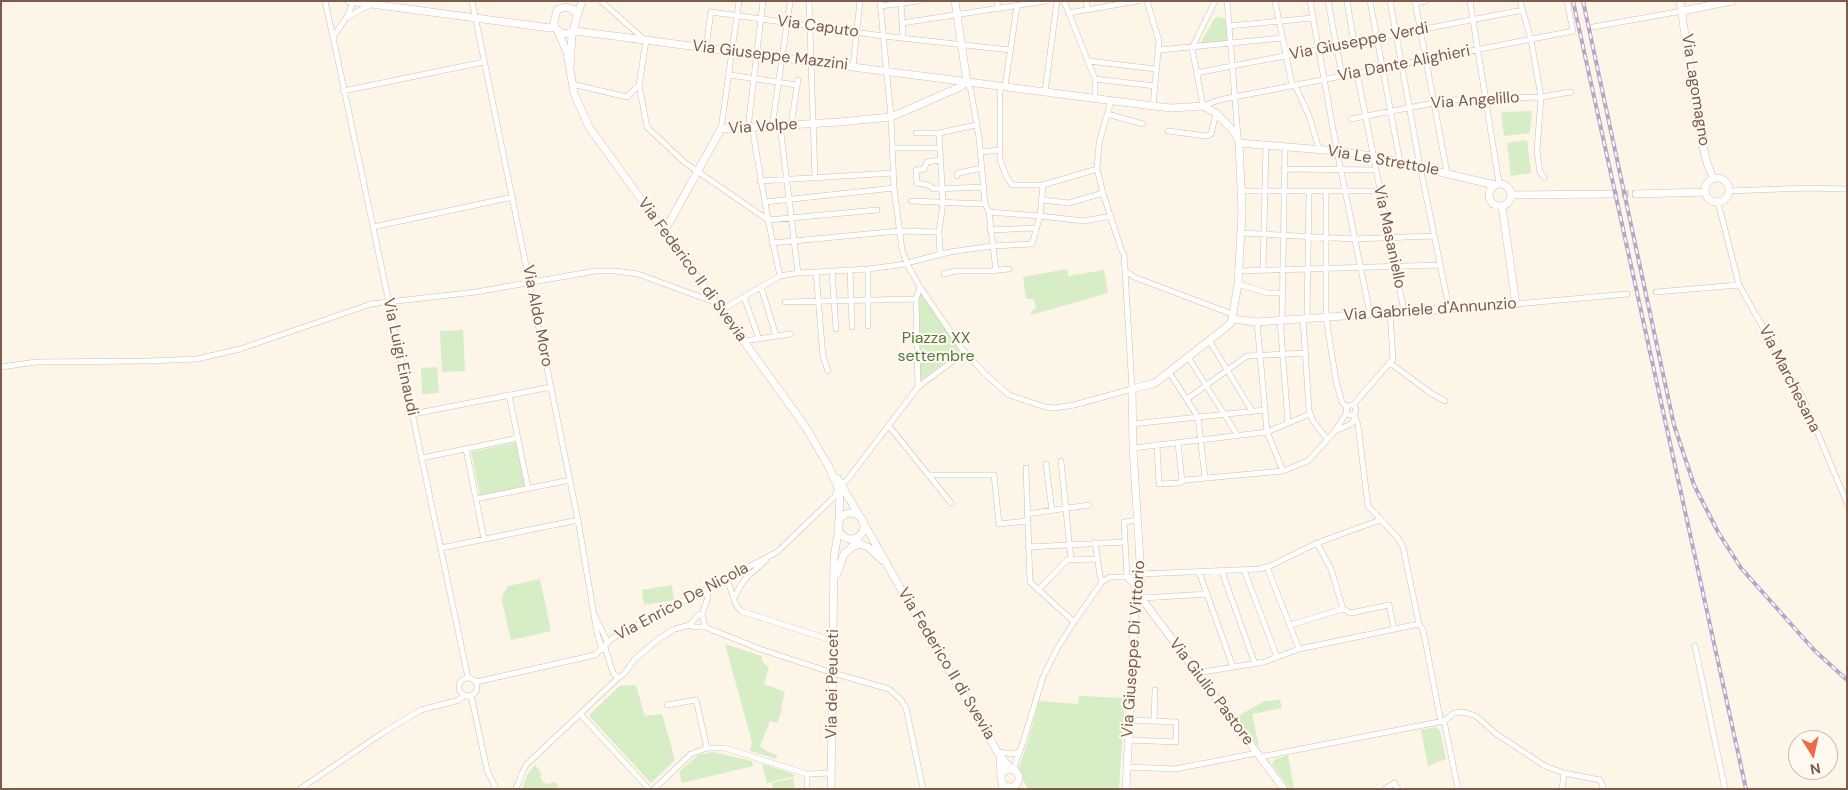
<!DOCTYPE html>
<style>
body{margin:0}
#map{position:relative;width:1848px;height:790px;overflow:hidden;background:#fef5e9;font-family:"DM Sans",sans-serif}
canvas{display:block}
.frame{position:absolute;inset:0;border:2px solid #7b5b4a;pointer-events:none}
.north{position:absolute;left:1788px;top:730px;width:50px;height:50px;box-sizing:border-box;background:#fff9f1;border:1px solid #cabaae;border-radius:50%;rotate:170deg;font-size:14px;font-weight:700;line-height:20px;text-align:center;color:#7b5b4a}
.north::after{content:'';display:block;margin:auto;width:18px;height:22px;background:#ed6a48;clip-path:polygon(50% 0,100% 100%,50% 72%,0 100%)}
</style>
<div id="map">
<canvas width="1848" height="790"></canvas>
<div class="frame"></div>
<div class="north">N</div>
</div>
<script>
const context = document.querySelector('canvas').getContext('2d');
context.lineJoin = 'round';
function paint(path, color) { context.fillStyle = color; context.fill(path, 'evenodd'); }
const poly = rows => new Path2D(rows.map(r => 'M' + r).join(''));
function stroke(path, color, width, dash) { context.strokeStyle = color; context.lineWidth = width; context.lineCap = dash ? 'butt' : 'round'; context.setLineDash(dash || []); context.stroke(path); }
function write(font, color, halo, rows, align = 'center') {
  context.font = font + ' "DM Sans",sans-serif'; context.lineWidth = 4; context.setLineDash([]); context.textBaseline = 'middle'; context.strokeStyle = halo; context.fillStyle = color; for (const [text, x, y, turn = 0] of rows) {
    context.save(); context.translate(x, y); context.rotate((+turn || 0) * Math.PI / 180); context.textAlign = isNaN(turn) ? turn : align; if (halo) context.strokeText(text, 0, 0); context.fillText(text, 0, 0); context.restore();
  }
}
const green = poly([
 [1218,17,1223,18,1227,22,1229,42,1199,45,1215,18],
 [1532,111,1530,133,1504,136,1501,112],
 [1527,140,1531,173,1511,176,1507,143],
 [1067,269,1068,276,1104,270,1108,293,1031,315,1031,311,1036,309,1034,299,1026,299,1023,277],
 [919,293,923,294,959,349,959,353,921,380,919,379,918,296],
 [463,330,465,371,442,372,440,331],
 [437,367,439,393,422,394,421,368],
 [517,442,526,486,480,496,471,452],
 [540,579,551,631,511,640,502,601,503,594,508,586],
 [672,585,674,600,644,605,642,590],
 [725,644,762,656,762,661,769,668,764,684,783,691,785,693,781,706,782,710,777,723,770,721,760,746,768,752,777,755,776,759,750,751,752,742],
 [629,685,636,685,645,716,662,714,675,760,651,783,590,717,590,714,620,686],
 [1079,696,1125,698,1119,789,1028,789,1018,770,1028,741,1039,701,1078,704],
 [1280,700,1282,708,1252,714,1259,747,1236,717,1265,701],
 [1436,727,1440,731,1446,759,1428,766,1421,730],
 [713,752,752,761,753,766,682,783,679,772,698,755],
 [1288,755,1294,789,1290,789,1272,764,1275,759],
 [762,764,791,773,796,776,767,783],
 [535,765,540,770,539,772,542,775,540,777,544,783,548,784,555,782,560,789,522,789,527,775],
 [793,778,795,789,773,789,772,783]
]);
const secondaryTunnel = poly([
 [1611,194,1636,194]
]);
const street = poly([
 [325,1,333,37,346,18,354,1],
 [472,1,578,520,597,633,602,650],
 [601,1,646,41,639,85,647,127,684,162,768,220,877,210],
 [809,1,815,177],
 [880,1,891,117,894,188,902,250,907,264,920,287,962,349,985,374,1009,395,1045,407,1054,408,1074,405,1132,389,1124,254,1121,249,1103,193,1097,169,1099,143,1111,101],
 [997,1,998,9],
 [1064,1,1095,79,1095,98],
 [1086,1,1088,10],
 [1147,1,1159,41,1153,106],
 [1227,1,1238,137],
 [1275,1,1292,85],
 [1310,1,1337,151,1370,314],
 [1328,1,1342,76],
 [1347,1,1354,43],
 [1370,1,1400,162],
 [1390,1,1420,166,1449,308],
 [1415,1,1447,173],
 [1470,1,1499,183],
 [1520,1,1531,40,1541,97,1537,151,1540,172,1544,177],
 [901,3,903,38],
 [1416,3,1426,1],
 [880,6,919,1],
 [1068,13,1138,1],
 [348,17,369,5],
 [902,23,1046,1],
 [1229,26,1312,18],
 [1593,27,1682,11],
 [333,37,468,678],
 [706,48,711,12,883,36,1010,50],
 [1192,48,1203,106,1219,100,1573,31,1567,1],
 [1192,48,1215,1],
 [1159,50,1282,38],
 [1088,61,1156,69],
 [853,66,860,1],
 [1196,73,1523,10],
 [1357,73,1404,311],
 [730,75,797,85],
 [1095,79,1155,86],
 [967,82,971,91,979,138,985,204,989,212,996,271],
 [572,84,627,97,639,85],
 [1295,85,1309,116,1319,149],
 [1000,86,1000,160,1007,178,1012,185,1043,185,1097,169],
 [1005,86,1017,6],
 [343,91,484,62],
 [1045,92,1057,1],
 [1107,114,1143,124],
 [1351,119,1449,100,1541,97,1571,92],
 [780,125,798,273],
 [791,125,798,80],
 [752,127,768,220,780,276],
 [772,127,790,3],
 [748,128,763,1],
 [721,129,739,1],
 [1168,131,1207,136,1211,134,1216,113],
 [916,133,939,133,976,125],
 [939,133,943,203,939,232,940,254],
 [892,148,939,148],
 [981,152,999,150],
 [941,160,927,162,924,169,916,170,917,183,928,185,934,189,984,187],
 [1285,169,1375,170],
 [957,176,958,173,982,168],
 [760,181,893,173],
 [1241,191,1379,191],
 [1729,191,1807,188,1847,189],
 [1326,192,1326,317,1336,381,1342,402,1347,408],
 [1042,200,1069,203,1103,193],
 [911,201,985,204],
 [765,202,894,188],
 [1718,202,1739,285,1803,398,1847,503],
 [989,212,1040,216,1084,221,1111,216],
 [373,227,513,197],
 [990,230,1037,228],
 [1241,233,1354,239,1434,236],
 [772,243,899,231,939,232],
 [868,269,868,326],
 [850,270,852,327],
 [1263,270,1266,145],
 [832,271,836,329],
 [1238,271,1440,265],
 [816,272,823,357,828,371],
 [1127,272,1134,277,1232,314],
 [944,274,956,271,989,271,1009,269],
 [1238,284,1267,293,1282,293],
 [761,287,776,336],
 [1656,292,1739,285],
 [744,297,759,339],
 [785,302,916,299],
 [1516,304,1627,294],
 [721,310,780,276,798,273,868,269,899,265,950,252,992,246,1032,244,1040,216,1043,185],
 [1303,318,1309,410,1313,421,1327,439],
 [1307,318,1309,192],
 [1280,320,1288,423],
 [1282,320,1285,147],
 [1257,322,1267,432,1283,471],
 [1209,340,1252,411],
 [744,341,791,334],
 [1188,357,1238,436],
 [1390,363,1432,394,1445,401],
 [1,367,36,362,148,361,197,359,240,349,371,304,476,292,595,271,615,271,638,274,714,302],
 [1169,372,1198,417,1205,478],
 [918,387,916,299,920,287],
 [509,395,528,488],
 [1187,399,1247,356,1305,353],
 '1346 410a5 5 0 1 1 10 0a5 5 0 1 1-10 0Z',
 [1353,405,1393,359,1390,312],
 [1347,412,1335,431,1351,424,1355,418],
 [413,414,551,387],
 [1354,414,1358,425,1368,506,1398,538,1403,547,1419,624,1423,630,1441,722],
 [1132,424,1265,410],
 [889,426,951,503],
 [1178,443,1182,481],
 [1157,445,1159,484,1179,483,1185,480,1283,471,1308,461,1335,431],
 [1133,448,1267,432,1310,414],
 [466,449,484,539],
 [422,458,518,438],
 [1061,461,1071,560],
 [1046,464,1052,511],
 [1026,468,1030,582,1074,622],
 [928,475,994,475,999,524,1027,521],
 [842,484,847,480,918,387,965,352],
 [476,499,570,480],
 [1027,514,1089,505],
 [1138,520,1124,522,1127,576,1130,581,1140,587],
 [1095,542,1100,576,1102,582],
 [1317,543,1331,569,1343,609],
 [1028,547,1125,542],
 [441,548,578,520],
 [1267,567,1299,649],
 [1244,570,1277,657],
 [1199,572,1233,667],
 [1222,572,1255,664],
 [1141,574,1259,569,1270,566,1317,543,1380,520],
 [727,579,736,605,741,611,834,641],
 [1038,590,1067,560,1097,559],
 [734,598,741,585,746,578,766,560],
 [1142,598,1207,594],
 [595,616,608,643],
 [690,625,698,615,702,614],
 [1290,625,1343,609,1351,613,1389,605,1394,629],
 [705,627,702,614,708,597,705,590],
 [1695,646,1725,789],
 [605,647,613,673,618,678,624,674,634,660,657,640,675,629,690,625,694,627,705,627,760,649,833,673,889,689,901,700,906,708,923,789],
 [1197,673,1264,662,1299,649,1419,624],
 '459 687a9 9 0 1 1 18 0a9 9 0 1 1-18 0Z',
 [476,682,595,655,611,639,777,552,826,505,835,496,838,488],
 [471,695,487,770,496,789],
 [667,705,696,700,707,748],
 [581,715,649,789],
 [1154,721,1155,690],
 [1444,721,1458,789],
 [1128,740,1176,742,1176,722,1129,720],
 [998,752,1014,754,1020,751],
 [1260,757,1444,721,1454,713,1464,712,1476,716,1495,733,1545,766,1564,773,1600,780,1603,786,1602,789],
 [1127,767,1175,769,1257,753],
 [1013,770,1023,742,1043,677,1057,649,1074,622,1102,582,1110,577,1141,577],
 [300,789,384,732,421,710,459,700,465,695],
 [516,789,522,773,526,765,618,678],
 [654,789,691,754,707,748,725,748,807,774,831,773],
 [807,789,807,774],
 [1001,789,1002,780],
 [1009,789,1010,787],
 [1385,789,1394,783,1398,789],
 [1562,789,1564,773]
]);
const secondary = poly([
 [349,1,550,28,554,27],
 [955,1,967,82],
 [1680,1,1698,124,1707,163,1713,178],
 [1682,11,1732,1],
 [577,16,582,1],
 [558,32,567,52,574,93,589,127,805,426,829,467,840,492,839,522],
 [570,67,572,36,573,31,577,17,577,14,573,9,565,7,557,10,554,22,555,28,561,33,567,34,573,31,583,32,1153,106,1172,108,1203,106,1216,113,1235,133,1239,143,1242,211,1238,284,1232,319,1230,324,1155,383,1132,389,1133,448,1141,577,1139,595,1135,608,1126,789],
 [1239,143,1337,151,1372,156,1495,185],
 '1705 190a12 12 0 1 1 24 0a12 12 0 1 1-24 0Z',
 '1489 195a11 11 0 1 1 22 0a11 11 0 1 1-22 0Z',
 [1636,194,1705,192],
 [1512,195,1611,194],
 [664,232,721,129,839,122,891,117,960,87,967,82],
 [1232,319,1257,322,1516,304,1502,206],
 [838,479,860,517],
 '838 526a13 13 0 1 1 26 0a13 13 0 1 1-26 0Z',
 [863,522,910,605,1000,756,1012,770],
 [849,539,868,547,882,560],
 [837,574,844,554,852,547,861,544],
 [1139,595,1284,789],
 [1000,756,1001,778],
 '1001 778a9 9 0 1 1 18 0a9 9 0 1 1-18 0Z',
 [831,789,834,557,839,528]
]);
const rail = poly([
 [1573,1,1746,789],
 [1583,1,1674,425,1694,485,1718,532,1741,568,1814,650,1847,680]
]);
const streetNames = [
 ["Via Caputo",818,27,8],
 ["Via Giuseppe Verdi",1359,42,-11],
 ["Via Giuseppe Mazzini",770,56,7],
 ["Via Dante Alighieri",1404,64,-11],
 ["Via Lagomagno",1695,90,81],
 ["Via Angelillo",1475,101,-4],
 ["Via Volpe",763,127,-4],
 ["Via Le Strettole",1383,161,10],
 ["Via Masaniello",1389,237,78],
 ["Via Federico II di Svevia",692,270,54],
 ["Via Gabriele d'Annunzio",1430,310,-4],
 ["Via Aldo Moro",537,316,79],
 ["Via Luigi Einaudi",400,357,78],
 ["Via Marchesana",1789,379,63],
 ["Via Enrico De Nicola",682,602,-28],
 ["Via Giuseppe Di Vittorio",1134,649,-86],
 ["Via Federico II di Svevia",946,664,59],
 ["Via dei Peuceti",833,684,-89],
 ["Via Giulio Pastore",1211,692,53]
];
const parkNames = [
 ["Piazza XX",936,339],
 ["settembre",936,357]
];
paint(green, '#d6edc6');
stroke(secondaryTunnel, '#ddcec1', 7, [7, 3.5]);
stroke(street, '#d2bdad', 6);
stroke(secondary, '#d7bfad', 8);
stroke(street, '#fff', 5);
stroke(secondary, '#fff', 7);
stroke(rail, '#b8a5ca', 4);
stroke(rail, '#fff9f1', 2, [5.5]);
write('16px', '#7b5b4a', '#fff9f1', streetNames);
write('16px', '#527a3e', '#fff9f1', parkNames);
</script>
